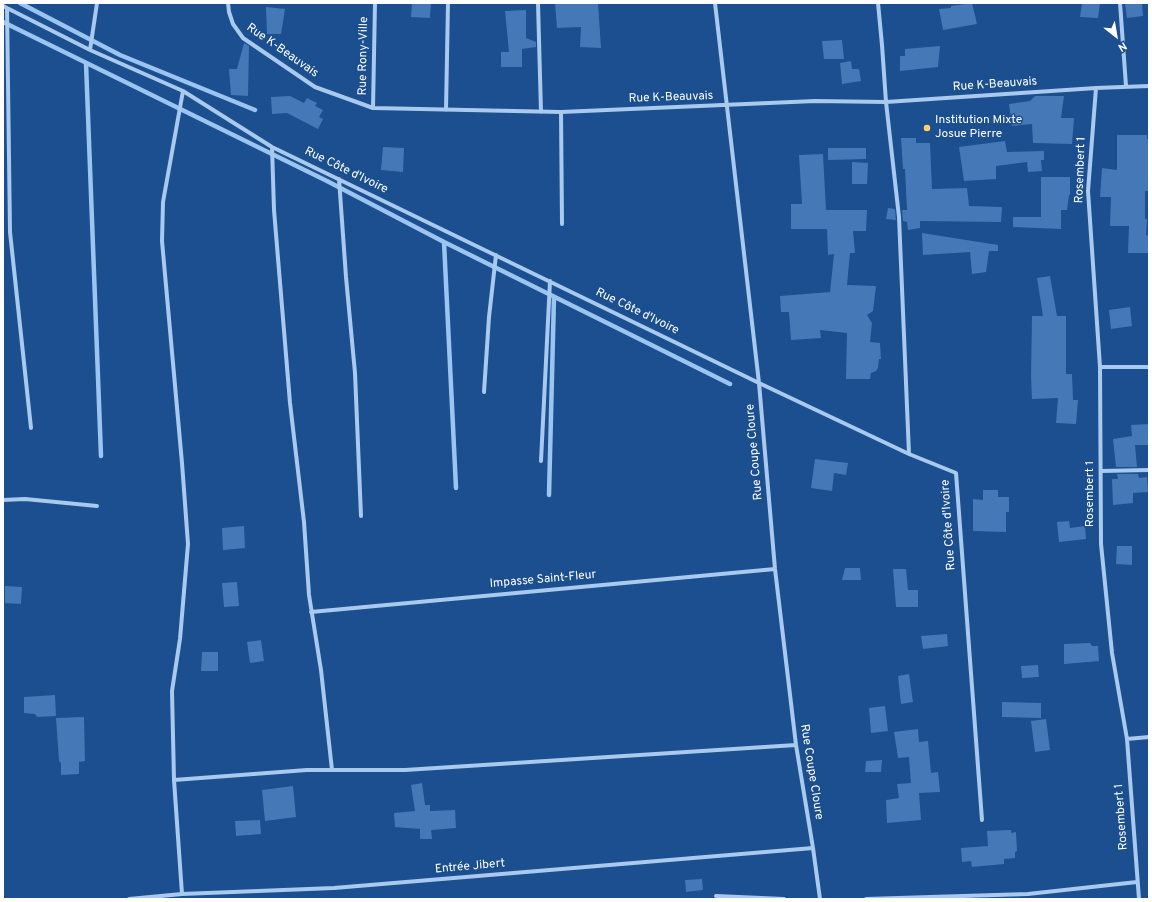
<!DOCTYPE html>
<meta charset="utf-8">
<style>
body{margin:0}
#map{position:relative;width:1152px;height:902px;overflow:hidden;background:#1b4f8f;font-family:Overpass,sans-serif}
canvas{display:block}
.frame{position:absolute;inset:0;border:4px solid #fff;pointer-events:none}
.north{position:absolute;left:1096px;top:16px;width:40px;height:40px;-webkit-text-stroke:3px #1b4f8f;paint-order:stroke;rotate:149deg;font-size:11px;font-weight:700;line-height:16px;text-align:center;color:#fff}
.north::after{content:'';display:block;margin:auto;width:14px;height:18px;background:#fff;clip-path:polygon(50% 0,100% 100%,50% 72%,0 100%)}
</style>
<div id="map">
<canvas width="1152" height="902"></canvas>
<div class="frame"></div>
<div class="north">N</div>
</div>
<script>
const context = document.querySelector('canvas').getContext('2d');
context.lineJoin = 'round';
const poly = rows => new Path2D(rows.map(r => 'M' + r).join(''));
function stroke(path, color, width, dash) { context.strokeStyle = color; context.lineWidth = width; context.lineCap = dash ? 'butt' : 'round'; context.setLineDash(dash || []); context.stroke(path); }
function paint(path, color) { context.fillStyle = color; context.fill(path, 'evenodd'); }
function write(font, color, halo, rows, align = 'center') {
  context.font = font + ' Overpass,sans-serif'; context.lineWidth = 3; context.setLineDash([]); context.textBaseline = 'middle'; context.strokeStyle = halo; context.fillStyle = color; for (const [text, x, y, turn = 0] of rows) {
    context.save(); context.translate(x, y); context.rotate((+turn || 0) * Math.PI / 180); context.textAlign = isNaN(turn) ? turn : align; if (halo) context.strokeText(text, 0, 0); context.fillText(text, 0, 0); context.restore();
  }
}
const stream = poly([
 [20,3,120,55,255,110],
 [3,22,327,181,444,242,730,384],
 [86,63,101,456],
 [444,242,456,488],
 [549,495,554,297]
]);
const building = poly([
 [412,3,431,3,430,18,411,17],
 [555,3,598,3,601,48,580,47,581,27,557,28],
 [972,3,977,24,943,30,939,9,951,8,951,6],
 [1082,3,1100,3,1098,18,1080,17],
 [1125,3,1142,3,1143,16,1127,18],
 [266,7,285,9,281,34,267,34],
 [526,10,526,38,536,42,536,47,522,49,522,67,501,67,501,52,509,52,505,11],
 [842,40,844,59,824,59,822,41],
 [244,43,249,46,248,96,231,95,229,69,237,69],
 [940,46,938,67,900,71,900,56,905,56,905,49],
 [851,61,852,69,859,69,861,81,842,84,840,63],
 [290,96,304,103,307,98,317,103,315,106,323,110,319,117,323,119,318,129,287,113,272,114,271,97],
 [1035,96,1064,96,1061,118,1074,118,1072,144,1033,143,1032,124,1012,126,1009,104,1030,101],
 [1117,135,1147,135,1147,139,1149,139,1149,191,1145,191,1145,219,1147,219,1146,235,1149,236,1149,253,1128,253,1129,226,1110,226,1111,197,1100,197,1102,168,1117,170],
 [901,138,916,138,916,143,930,143,932,189,967,188,969,206,1002,207,1001,222,920,221,920,228,908,230,907,222,903,221,902,210,907,210,905,169,903,169],
 [1005,141,1007,152,1044,151,1044,160,1041,160,1042,171,1028,172,1027,162,996,166,996,179,964,181,959,147],
 [383,147,404,148,403,172,381,170],
 [828,148,866,148,866,159,828,160],
 [823,154,826,210,867,210,866,231,853,231,855,253,850,253,847,285,876,286,873,311,867,315,872,323,870,342,880,343,881,359,879,359,878,368,876,371,871,373,870,379,846,379,847,333,820,330,821,338,791,340,789,312,781,312,780,296,830,292,834,254,828,255,827,229,791,229,791,204,802,204,799,155],
 [852,162,868,163,867,184,852,184],
 [1041,177,1070,177,1070,195,1069,195,1067,210,1061,210,1061,229,1013,227,1013,217,1041,217],
 [888,208,895,209,896,220,886,219],
 [922,233,998,245,998,251,989,251,986,272,972,274,970,252,923,255],
 [1050,276,1057,316,1066,316,1066,374,1072,374,1073,400,1078,400,1076,424,1056,423,1058,398,1032,399,1031,376,1032,316,1043,316,1037,278],
 [1130,307,1132,326,1111,329,1109,310],
 [1149,424,1149,445,1135,445,1137,467,1116,467,1113,439,1132,436,1131,425],
 [815,459,848,463,846,475,834,473,832,491,811,488],
 [1117,474,1138,474,1139,478,1147,477,1148,492,1133,493,1133,503,1113,505,1112,479,1118,479],
 [983,490,998,490,998,497,1009,497,1009,512,1006,512,1006,532,973,531,973,499,983,500],
 [1069,521,1070,528,1085,526,1086,539,1059,542,1057,522],
 [244,526,245,548,223,550,222,528],
 [1117,546,1132,546,1132,565,1116,564],
 [845,568,860,568,861,580,842,580],
 [893,569,906,569,908,590,918,590,918,607,896,607],
 [237,582,239,606,224,607,222,583],
 [5,586,22,587,21,604,5,603],
 [947,634,948,646,923,649,921,636],
 [261,640,264,661,250,663,247,642],
 [1090,643,1092,646,1098,646,1099,661,1064,664,1064,644],
 [202,652,218,652,218,671,201,671],
 [1038,665,1039,677,1022,678,1021,666],
 [909,674,913,702,901,704,898,676],
 [55,695,56,716,37,717,35,714,24,713,24,697],
 [1002,702,1041,703,1041,718,1002,717],
 [885,706,888,731,871,733,869,708],
 [84,717,85,761,79,762,79,774,61,775,61,763,59,761,56,718],
 [1046,719,1050,750,1035,752,1031,721],
 [918,729,919,742,928,741,931,773,938,772,940,792,919,793,921,820,887,823,886,800,899,798,897,784,911,783,909,757,898,758,894,732],
 [882,760,881,772,865,772,866,761],
 [422,783,425,805,430,805,430,811,455,810,456,828,431,830,432,839,420,839,420,829,395,827,394,813,415,811,411,785],
 [293,786,296,817,265,821,262,790],
 [260,820,261,834,236,836,235,821],
 [1011,830,1011,833,1016,832,1017,851,1015,852,1015,858,1004,859,1004,864,982,866,972,867,971,861,962,862,961,848,988,846,987,831],
 [702,879,703,890,686,892,685,880]
]);
const minor = poly([
 [228,3,229,12,233,24,243,38,315,87,373,108,561,112,815,101,886,102,1096,88,1149,86],
 [538,3,541,112],
 [715,3,759,383,775,569,796,745,813,848,820,899],
 [878,3,882,45,886,102,899,217,909,454],
 [1120,3,1126,86],
 [3,6,90,50,183,91,272,147,759,383,909,454,956,473,982,820],
 [7,8,10,232,31,428],
 [90,50,97,3],
 [1096,88,1088,191,1100,367,1101,544,1112,653,1127,739,1139,899],
 [373,108,375,3],
 [446,110,448,3],
 [561,112,562,224],
 [272,147,274,210,290,403,304,522,309,595,321,670,332,770],
 [339,179,346,277,355,373,361,516],
 [1100,367,1149,367],
 [484,392,489,317,496,255],
 [541,461,550,281],
 [1101,471,1149,470],
 [3,500,25,499,97,506],
 [311,612,775,569],
 [1127,739,1149,737],
 [174,780,307,770,405,770,796,745],
 [182,894,174,780,172,691,180,639,188,544,182,463,162,241,163,202,183,91],
 [716,896,784,899],
 [129,899,182,894,334,888,813,848],
 [866,899,1028,894,1137,882]
]);
const markers = [
 [927,128,4,"#ffd166"]
];
const streetNames = [
 ["Rue K-Beauvais",282,51,35],
 ["Rue Rony-Ville",364,56,-89],
 ["Rue K-Beauvais",995,85,-4],
 ["Rue K-Beauvais",671,98,-2],
 ["Rosembert 1",1081,170,-88],
 ["Rue Côte d'Ivoire",346,171,26],
 ["Rue Côte d'Ivoire",637,312,26],
 ["Rue Coupe Cloure",755,452,-95],
 ["Rosembert 1",1091,494,-90],
 ["Rue Côte d'Ivoire",949,525,-94],
 ["Impasse Saint-Fleur",543,580,-5],
 ["Rue Coupe Cloure",811,772,81],
 ["Rosembert 1",1122,817,-94],
 ["Entrée Jibert",470,867,-5]
];
const poiNames = [
 ["Institution Mixte",935,121],
 ["Josue Pierre",935,135]
];
stroke(stream, '#9cc4f0', 4.5);
paint(building, '#4478b7');
stroke(minor, '#a9c9ee', 4);
for (const [x, y, r, color] of markers) { const dot = new Path2D(); dot.arc(x, y, r, 0, 2 * Math.PI); context.fillStyle = color; context.fill(dot); stroke(dot, '#1b4f8f', 1.5); }
write('12px', '#fff', '#1b4f8f', streetNames);
write('12px', '#fff', '#1b4f8f', poiNames, 'left');
</script>
